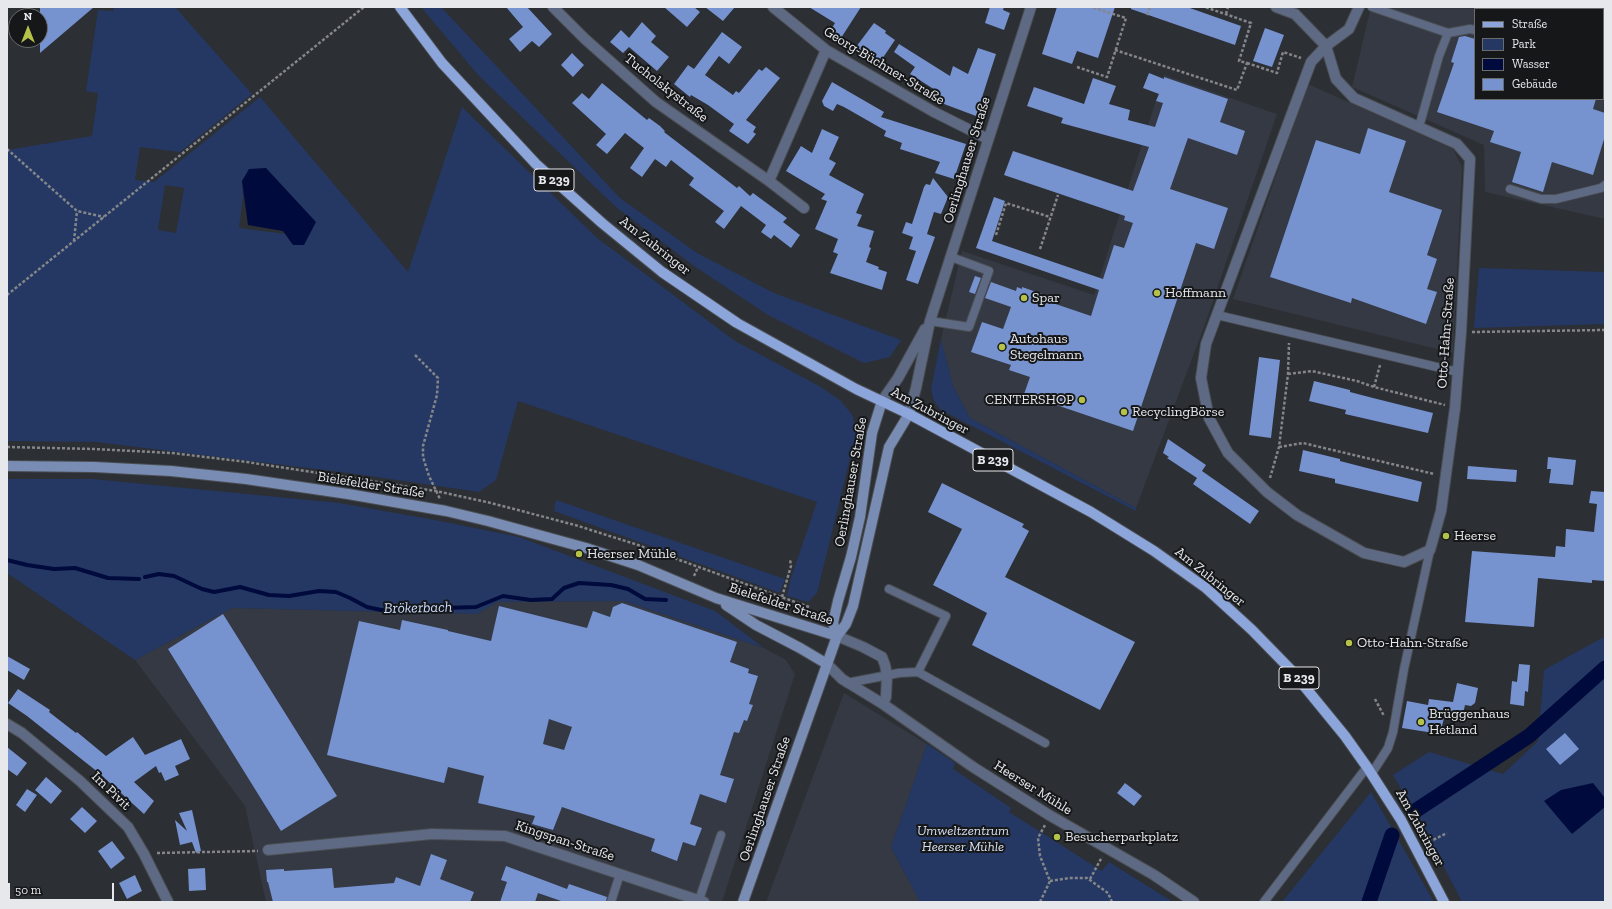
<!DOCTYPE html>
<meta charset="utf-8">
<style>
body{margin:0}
#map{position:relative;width:1612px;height:909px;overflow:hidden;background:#2c2f34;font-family:"Zilla Slab",serif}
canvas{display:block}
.frame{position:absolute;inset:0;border:8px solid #e7e8ec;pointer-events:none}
.legend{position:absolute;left:1474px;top:8px;width:130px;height:92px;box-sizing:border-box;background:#151719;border:1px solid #696b6d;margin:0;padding:5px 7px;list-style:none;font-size:12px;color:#e7e8ec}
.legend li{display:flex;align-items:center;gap:8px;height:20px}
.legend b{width:20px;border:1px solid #696b6d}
.north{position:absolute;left:8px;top:8px;width:40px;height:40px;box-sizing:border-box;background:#151719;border:1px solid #696b6d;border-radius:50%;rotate:0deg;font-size:11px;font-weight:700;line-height:16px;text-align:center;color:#e7e8ec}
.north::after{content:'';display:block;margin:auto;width:14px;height:18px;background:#b5c249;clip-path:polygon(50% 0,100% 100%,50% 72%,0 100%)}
.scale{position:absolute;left:8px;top:883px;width:106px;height:18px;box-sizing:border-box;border:2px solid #e7e8ec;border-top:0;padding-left:5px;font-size:12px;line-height:14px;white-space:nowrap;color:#e7e8ec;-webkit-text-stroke:3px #151719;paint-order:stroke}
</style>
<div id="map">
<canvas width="1612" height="909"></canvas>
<div class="frame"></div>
<ul class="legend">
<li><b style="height:5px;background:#8ca5da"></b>Straße</li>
<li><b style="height:11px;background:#253863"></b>Park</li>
<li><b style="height:11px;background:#010a3c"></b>Wasser</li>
<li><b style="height:11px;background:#7692cf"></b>Gebäude</li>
</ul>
<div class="north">N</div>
<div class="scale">50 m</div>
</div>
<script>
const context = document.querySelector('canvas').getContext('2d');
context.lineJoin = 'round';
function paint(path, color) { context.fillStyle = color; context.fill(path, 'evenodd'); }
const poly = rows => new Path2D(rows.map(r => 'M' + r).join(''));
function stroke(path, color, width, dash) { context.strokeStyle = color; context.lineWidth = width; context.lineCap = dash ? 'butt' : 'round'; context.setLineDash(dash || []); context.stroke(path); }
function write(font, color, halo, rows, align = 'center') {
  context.font = font + ' "Zilla Slab",serif'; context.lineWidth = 4; context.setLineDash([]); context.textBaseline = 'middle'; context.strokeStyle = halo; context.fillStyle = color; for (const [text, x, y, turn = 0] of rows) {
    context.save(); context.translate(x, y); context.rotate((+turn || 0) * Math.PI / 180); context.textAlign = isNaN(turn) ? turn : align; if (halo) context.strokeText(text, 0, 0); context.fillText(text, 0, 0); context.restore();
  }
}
const built = poly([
 [1371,7,1605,7,1605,219,1485,192,1484,145,1352,87],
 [1475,9,1603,9,1603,99,1475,99],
 [1164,75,1277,114,1204,327,1136,508,970,418,953,386,941,339,962,251,1094,295],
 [1308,84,1453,149,1462,167,1453,353,1233,299],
 [624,601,764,648,786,660,795,674,722,902,266,902,245,806,135,660,232,608,477,614,497,602],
 [844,693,927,744,891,847,920,902,766,902]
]);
const green = poly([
 [114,7,175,7,252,94,180,152,140,147,135,180,154,182,260,97,408,272,462,107,597,238,735,341,821,387,841,401,853,416,856,434,817,593,808,602,787,596,790,581,817,502,518,401,496,480,479,492,349,473,96,442,7,441,7,150,92,136,98,93,86,91,98,10,113,11],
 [242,181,304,245,293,245,286,234,239,228,243,196],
 [165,185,184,188,176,233,158,230],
 [421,7,441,7,620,198,697,253,774,293,901,340,890,357,864,363,768,315,694,266,617,208,479,76],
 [1479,268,1605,272,1605,324,1474,328],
 [941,339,953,386,970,418,1136,508,1136,511,941,410,934,401,931,389],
 [7,479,93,479,339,503,435,520,519,537,715,611,764,648,624,601,497,602,477,614,232,608,135,660,7,573],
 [556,500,785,579,780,593,554,511],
 [1602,638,1605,638,1605,902,1462,902,1427,834,1393,775,1429,752,1503,774,1538,741,1544,670],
 [927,744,955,763,953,769,1011,808,1009,812,1102,871,1109,862,1173,902,920,902,891,847],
 [1371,792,1434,902,1282,902]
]);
const water = poly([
 [266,168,316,222,304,245,293,245,283,231,248,225,242,181,249,169],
 [1593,783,1605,798,1605,807,1572,834,1544,801,1561,790]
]);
const stream = poly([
 [7,560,27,565,54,569,75,568,108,578,139,579],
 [145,577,159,574,174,576,202,589,214,592,240,587,269,595,289,596,319,591,336,592,350,598,367,607,381,610,476,607,503,596,531,600,552,599,564,588,579,583,611,585,628,589,645,599,666,600]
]);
const canal = poly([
 [1415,811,1529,736,1605,668],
 [1369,902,1392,835]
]);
const building = poly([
 [40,7,94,7,40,53],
 [506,7,527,7,552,34,539,47,532,41,520,52,509,39,523,27],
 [664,7,694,7,700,12,687,27],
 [705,7,735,7,723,21],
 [809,7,861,7,841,38,830,31,835,23],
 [990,7,1004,7,1003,10,1010,13,1004,30,985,23],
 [1057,7,1115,7,1098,58,1077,51,1072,64,1042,54],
 [1131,7,1187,7,1241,26,1235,45,1131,9],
 [642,22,656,36,651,42,669,57,657,71,629,47,623,53,610,42,621,30,629,38],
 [874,23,886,31,885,33,895,40,880,62,856,47],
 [1265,28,1284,35,1272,67,1253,61],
 [722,32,742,47,729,64,719,56,705,75,733,95,736,91,739,93,759,69,762,71,766,67,780,78,746,120,756,127,753,132,756,134,748,144,729,131,734,124,708,105,691,95,690,97,674,84,688,65,694,69],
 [1465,36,1475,39,1475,99,1596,99,1593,109,1605,113,1605,136,1593,175,1552,162,1543,192,1512,182,1521,152,1490,142,1494,131,1437,112,1454,63,1451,62,1459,37],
 [899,44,950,76,953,66,968,74,978,48,996,54,976,116,936,101,939,91,932,88,910,74,915,67,894,52],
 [572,53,584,65,573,77,561,65],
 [1149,73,1164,79,1164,77,1228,99,1220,122,1245,131,1237,155,1188,138,1170,189,1228,208,1214,249,1196,243,1133,431,1024,394,1030,377,1009,370,1011,365,971,352,982,322,1003,329,1011,307,985,298,991,282,1016,291,1017,287,1022,289,1022,287,1042,294,1041,299,1091,316,1099,290,976,248,994,197,1005,201,992,241,1103,279,1114,245,1124,248,1133,223,1124,220,1125,216,1004,175,1013,151,1133,191,1149,147,1061,123,1063,118,1027,106,1034,87,1084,104,1093,78,1116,86,1109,104,1130,110,1128,120,1155,127,1163,103,1156,101,1159,94,1143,88],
 [832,82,884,112,881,117,966,144,954,179,935,173,940,162,900,149,902,143,884,136,886,131,844,107,837,104,833,111,824,106,822,101],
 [602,83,647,120,649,118,660,126,665,131,664,132,737,188,739,186,750,196,753,193,787,218,783,222,800,235,791,248,774,235,771,239,761,232,766,225,741,206,724,229,715,222,724,211,689,185,694,178,671,160,666,167,655,159,642,177,630,168,644,148,625,133,607,154,596,145,606,134,572,103,582,93,589,99],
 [1368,128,1406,141,1389,192,1442,210,1427,255,1437,259,1427,289,1437,292,1426,324,1352,298,1351,303,1270,277,1316,140,1360,154],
 [822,129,839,137,829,159,836,163,829,175,864,194,856,213,862,215,857,226,874,231,869,247,871,248,866,262,879,267,878,269,887,272,882,290,830,273,838,254,833,252,838,239,815,229,827,201,821,199,825,194,786,171,801,146,812,153],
 [933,178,948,197,941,214,934,212,927,234,935,237,918,284,906,280,916,251,909,249,913,237,902,233,906,222,912,224,924,187,926,184,930,185],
 [975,276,981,278,975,294,969,292],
 [1259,357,1280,360,1271,438,1249,435],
 [1314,381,1350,390,1350,392,1373,398,1433,413,1428,433,1345,414,1346,410,1309,401],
 [1168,439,1206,465,1202,471,1259,511,1250,524,1193,484,1197,478,1167,458,1169,457,1163,453],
 [1303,450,1340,459,1340,461,1363,467,1422,482,1418,502,1335,483,1335,479,1299,471],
 [1548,457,1576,460,1573,485,1549,483,1551,469,1547,469],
 [1468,466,1517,470,1516,482,1467,479],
 [942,483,1024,524,1022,527,1029,531,1005,577,1135,642,1100,710,972,645,987,613,933,585,962,529,928,512],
 [1591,491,1605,492,1605,581,1592,580,1592,583,1538,578,1534,627,1465,622,1472,551,1555,557,1556,546,1565,547,1566,529,1594,532,1597,504,1589,503],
 [622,603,737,642,730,662,749,669,748,673,758,676,749,704,753,705,747,721,744,720,739,733,734,732,720,775,734,779,726,803,700,794,690,824,702,828,695,846,683,842,677,861,651,851,655,839,562,807,553,830,532,824,535,816,478,803,484,776,448,767,444,783,327,755,359,621,400,630,402,620,448,630,448,631,491,641,499,606,587,628,593,611,610,617,613,607],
 [549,719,572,727,564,750,543,744],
 [223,614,337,796,281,831,168,649],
 [7,656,30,669,24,680,7,670],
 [1519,664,1530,665,1528,692,1525,691,1524,706,1510,704,1512,681,1517,682],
 [1457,683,1478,688,1475,703,1471,706,1465,705,1462,718,1459,717,1459,721,1444,718,1440,734,1402,728,1407,701,1428,705,1429,699,1453,702],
 [18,689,50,710,49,712,76,733,77,732,106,756,133,737,145,755,181,739,190,759,175,766,179,775,165,781,161,772,159,773,156,766,134,782,154,801,144,814,99,773,27,716,8,703],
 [1565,733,1579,749,1560,765,1546,749],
 [7,747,27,763,17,776,7,769],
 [46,777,62,791,51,804,35,790],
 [1125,783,1142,796,1134,806,1117,793],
 [27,789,37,795,25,812,16,805],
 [82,807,97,821,85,833,70,819],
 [192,810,201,851,196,853,192,842,180,845,175,820,187,831,179,813],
 [112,841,125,858,111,869,98,851],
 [431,854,447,860,440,879,474,892,470,902,273,902,268,882,267,882,266,870,284,869,284,871,332,868,334,888,394,883,396,877,420,886],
 [506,866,567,889,569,884,607,897,606,902,564,902,538,893,535,902,500,902,507,882,501,880],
 [205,868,206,890,189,891,188,869],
 [135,875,142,891,127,899,119,883]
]);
const path = poly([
 [1226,14,1228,7],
 [1147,15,1150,7],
 [1115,50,1237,90,1247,63,1239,61,1251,23,1205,7],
 [1247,63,1277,73,1283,52,1301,58],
 [1077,67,1107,77,1126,18,1091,7],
 [7,149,77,211,104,217],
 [996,235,1006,203,1050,217],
 [74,241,77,211],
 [1040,249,1058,195],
 [7,295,364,7],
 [1472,332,1605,330],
 [415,355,438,378,437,395,423,446,423,457,429,476,440,499],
 [1288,374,1312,371,1357,381,1374,387,1445,405],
 [1374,387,1380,365],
 [7,447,94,449,172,453,247,462,436,491,491,503,575,525,638,545,809,607],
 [1279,447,1303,443,1434,474],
 [1270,478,1279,447,1288,374,1289,343],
 [694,576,698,567],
 [782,597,791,566,790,559],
 [1375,699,1384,716],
 [1429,842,1447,833],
 [157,853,258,851],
 [1090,879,1102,857],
 [1050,881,1069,878,1087,878,1108,893,1112,902],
 [1040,902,1050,881,1040,856,1038,838,1045,825]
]);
const service = poly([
 [1372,7,1448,33,1439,56,1419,127],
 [1448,33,1470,29,1475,30],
 [1603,74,1605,76],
 [1510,189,1541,199,1556,199,1601,188,1605,185],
 [1217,315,1458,372],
 [930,321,969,327,989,271,951,257],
 [918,672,1045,743],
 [847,683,899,673,918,672,946,616,889,589],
 [1372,773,1388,748,1393,732,1404,669,1430,550],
 [699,900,721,835],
 [611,902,620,874],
 [1264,902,1367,767]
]);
const minor = poly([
 [553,7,585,39,656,102,769,181,804,208],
 [773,7,826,50,934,112,988,139],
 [1276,7,1295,14,1326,46,1336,79,1354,98,1457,144,1470,159,1461,332,1455,408,1441,511,1430,550,1404,562,1364,553,1297,515,1267,492,1228,453,1209,418,1201,378,1206,344,1311,62,1326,46,1349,29,1359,7],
 [769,181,826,50],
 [837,636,863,647,882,657,885,665,887,675,886,697,883,704],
 [827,664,842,679,883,704,973,767,1049,815,1154,875,1194,902],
 [7,724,22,733,80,781,128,827,144,854,168,902],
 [268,850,432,834,505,836,704,902]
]);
const tertiary = poly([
 [882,401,898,378,925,329],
 [909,414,916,388,930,321,1031,7]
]);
const secondary = poly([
 [7,466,94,467,171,471,246,479,348,494,446,511,488,521,586,548,638,565,716,598,837,636],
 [726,605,756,625,800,648,827,664],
 [837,636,833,623,838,601,851,557,860,517,872,433,882,401],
 [743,902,837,636,846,624,853,606,889,447,909,414]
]);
const primary = poly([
 [400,7,442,63,536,164,602,223,662,272,737,323,856,389,909,414,1091,512,1154,551,1206,588,1252,630,1291,670,1345,736,1367,767,1401,820,1444,902]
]);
const markers = [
 [1157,293,4,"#b5c249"],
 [1024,298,4,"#b5c249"],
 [1002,347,4,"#b5c249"],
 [1082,400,4,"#b5c249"],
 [1124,412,4,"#b5c249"],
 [1446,536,4,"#b5c249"],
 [579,554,4,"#b5c249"],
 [1349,643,4,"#b5c249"],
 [1421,722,4,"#b5c249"],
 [1057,837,4,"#b5c249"]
];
const shields = [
 [554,180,40],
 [993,460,40],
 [1299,678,40]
];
const shieldNames = [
 ["B 239",554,180],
 ["B 239",993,460],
 ["B 239",1299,678]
];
const streetNames = [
 ["Georg-Büchner-Straße",884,66,31],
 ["Tucholskystraße",666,88,38],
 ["Oerlinghauser Straße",967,160,-73],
 ["Am Zubringer",655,246,38],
 ["Otto-Hahn-Straße",1446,333,-86],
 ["Am Zubringer",930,411,28],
 ["Oerlinghauser Straße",851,482,-80],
 ["Bielefelder Straße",371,485,9],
 ["Am Zubringer",1210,577,39],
 ["Bielefelder Straße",781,604,18],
 ["Heerser Mühle",1033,788,32],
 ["Im Pivit",111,791,44],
 ["Oerlinghauser Straße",765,799,-71],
 ["Am Zubringer",1420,828,61],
 ["Kingspan-Straße",565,841,18]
];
const poiNames = [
 ["Hoffmann",1165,293],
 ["Spar",1032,298],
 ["Autohaus",1010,339],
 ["Stegelmann",1010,355],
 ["CENTERSHOP",1074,400,"right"],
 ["RecyclingBörse",1132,412],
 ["Heerse",1454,536],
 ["Heerser Mühle",587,554],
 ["Otto-Hahn-Straße",1357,643],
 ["Brüggenhaus",1429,714],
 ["Hetland",1429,730],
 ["Besucherparkplatz",1065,837]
];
const parkNames = [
 ["Umweltzentrum",963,831],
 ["Heerser Mühle",963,847]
];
const waterNames = [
 ["Brökerbach",418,608,-1]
];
paint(built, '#343943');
paint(green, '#253863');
paint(water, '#010a3c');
stroke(stream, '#010a3c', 4);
stroke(canal, '#010a3c', 15);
paint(building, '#7692cf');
stroke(service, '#4a4d51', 10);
stroke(minor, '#4a4d51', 12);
stroke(tertiary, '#4a4d51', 12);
stroke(secondary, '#4a4d51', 12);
stroke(primary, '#4a4d51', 12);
stroke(path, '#84868a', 2.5, [3, 2]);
stroke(service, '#5e6a84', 8);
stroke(minor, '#5e6a84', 10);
stroke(tertiary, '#5e6a84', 10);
stroke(secondary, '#788cb4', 10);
stroke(primary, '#8ca5da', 10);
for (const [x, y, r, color] of markers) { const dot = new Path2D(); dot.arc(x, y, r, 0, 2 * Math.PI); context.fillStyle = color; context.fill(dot); stroke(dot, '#151719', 1.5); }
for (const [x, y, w] of shields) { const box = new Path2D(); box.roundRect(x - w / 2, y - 11, w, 22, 3); context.fillStyle = '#151719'; context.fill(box); stroke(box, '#e7e8ec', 1); }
write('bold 13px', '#e7e8ec', null, shieldNames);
write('14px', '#e7e8ec', '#151719', streetNames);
write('14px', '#e7e8ec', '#151719', poiNames, 'left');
write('italic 14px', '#d7e0f1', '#151719', parkNames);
write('italic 15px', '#cbdbfe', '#151719', waterNames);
</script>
